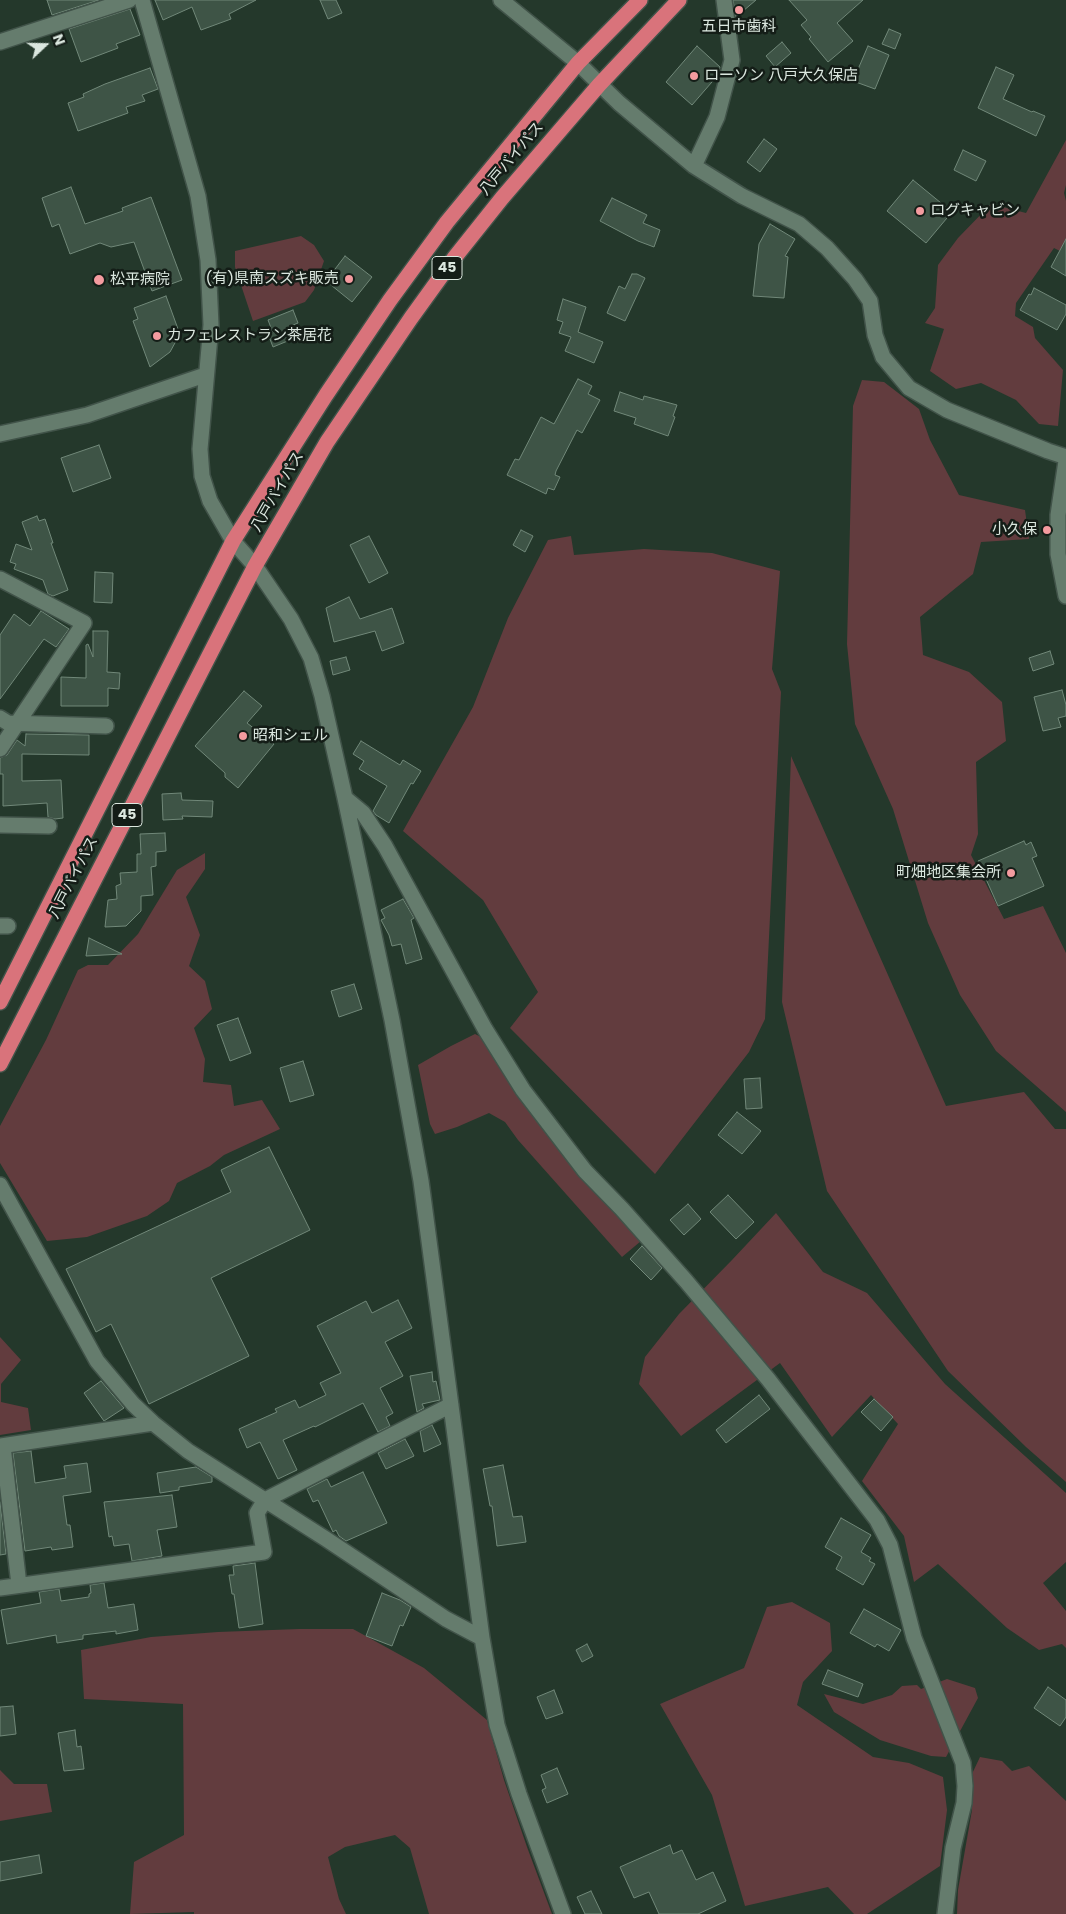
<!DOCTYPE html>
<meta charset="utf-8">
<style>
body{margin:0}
#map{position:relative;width:1066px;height:1914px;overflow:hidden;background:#24382b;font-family:Poppins,sans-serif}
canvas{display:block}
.north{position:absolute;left:20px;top:20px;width:50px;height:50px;-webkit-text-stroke:4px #141d17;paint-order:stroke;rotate:69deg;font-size:14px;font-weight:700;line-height:20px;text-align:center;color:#dbe7df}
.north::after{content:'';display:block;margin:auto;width:18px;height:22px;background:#dbe7df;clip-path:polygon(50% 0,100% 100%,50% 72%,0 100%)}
</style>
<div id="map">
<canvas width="1066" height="1914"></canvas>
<div class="north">N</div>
</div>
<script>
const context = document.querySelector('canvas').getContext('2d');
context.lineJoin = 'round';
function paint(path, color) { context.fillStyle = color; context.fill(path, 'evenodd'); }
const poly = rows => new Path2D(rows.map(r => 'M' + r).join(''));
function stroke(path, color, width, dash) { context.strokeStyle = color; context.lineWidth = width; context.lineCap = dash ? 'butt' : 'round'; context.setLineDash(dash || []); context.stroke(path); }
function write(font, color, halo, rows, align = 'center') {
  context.font = font + ' Poppins,"Noto Sans JP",sans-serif'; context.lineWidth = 5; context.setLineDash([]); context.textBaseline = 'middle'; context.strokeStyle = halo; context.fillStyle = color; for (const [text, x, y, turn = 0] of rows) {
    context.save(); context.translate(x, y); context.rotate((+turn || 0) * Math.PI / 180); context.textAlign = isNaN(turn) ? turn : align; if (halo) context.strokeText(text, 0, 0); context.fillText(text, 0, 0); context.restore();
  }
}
const green = poly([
 [1066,140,1066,185,1064,193,1066,201,1066,254,1054,248,1016,303,1015,316,1033,327,1035,338,1063,370,1058,426,1039,424,1016,400,981,383,956,389,930,371,944,329,925,323,935,308,938,265,958,238,991,204,1026,213],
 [301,236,314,245,324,261,314,290,305,302,253,321,235,267,235,251],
 [862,380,884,382,919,409,930,440,959,495,1025,510,1029,539,981,542,973,574,920,617,923,655,969,672,1002,702,1006,741,976,762,978,834,971,855,1004,919,1043,906,1066,953,1066,1112,996,1051,960,995,928,923,893,809,855,724,847,644,853,406],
 [571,536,574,555,644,549,712,553,780,571,772,669,781,692,765,1019,749,1052,655,1174,510,1028,538,992,483,900,403,831,473,707,508,618,548,540],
 [791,756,946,1106,1024,1092,1055,1129,1066,1129,1066,1482,1026,1447,948,1371,827,1191,782,1002],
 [205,853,205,869,186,897,200,935,189,966,205,981,212,1009,194,1028,205,1059,203,1082,231,1085,234,1106,262,1100,280,1129,224,1155,210,1166,177,1183,169,1201,147,1216,87,1237,47,1241,0,1163,0,1126,46,1040,78,970,88,965,108,965,138,934,177,870],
 [475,1034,481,1037,517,1094,553,1140,590,1185,641,1241,622,1257,518,1140,505,1122,489,1113,457,1127,435,1134,430,1124,418,1065,451,1046],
 [776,1213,823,1272,867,1293,945,1384,1066,1493,1066,1562,1043,1583,1066,1611,1066,1648,1062,1644,1039,1650,1007,1628,938,1564,914,1582,904,1536,862,1481,898,1424,871,1395,832,1437,780,1363,681,1436,639,1384,645,1357,679,1314,732,1260],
 [0,1337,21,1360,1,1384,1,1402,28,1408,31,1430,0,1435],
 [792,1602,830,1623,832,1651,803,1682,797,1705,873,1757,909,1763,943,1777,947,1810,940,1866,867,1914,854,1914,828,1887,745,1906,712,1795,660,1704,744,1668,767,1607],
 [299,1629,353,1629,424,1668,487,1720,504,1780,527,1847,552,1914,429,1914,410,1848,395,1835,345,1847,328,1857,339,1899,346,1914,194,1914,194,1912,130,1914,134,1862,184,1835,183,1704,84,1699,81,1650,151,1637,218,1632],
 [947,1679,975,1688,978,1698,946,1757,931,1756,880,1740,834,1712,824,1694,863,1704,892,1695,902,1686,917,1685,921,1689],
 [980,1757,1002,1761,1012,1771,1029,1766,1066,1801,1066,1914,957,1914,958,1890,972,1810,971,1776],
 [0,1770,14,1784,47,1784,52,1812,0,1821]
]);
const building = poly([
 [47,0,99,0,52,15,47,0],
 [155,0,256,0,229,14,231,19,201,30,192,7,163,20,155,0],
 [320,0,336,0,342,13,328,19,320,0],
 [733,0,756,0,736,17,733,0],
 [789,0,863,0,837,23,853,41,828,62,809,39,811,37,801,25,807,20,789,0],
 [130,9,140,35,116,44,118,48,81,62,69,29,130,9],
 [889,29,901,34,895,49,882,44,889,29],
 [782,42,791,53,775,67,766,56,782,42],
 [697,46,720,67,718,75,692,105,666,82,697,46],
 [868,46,889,55,875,89,853,81,868,46],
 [996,67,1014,75,1003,99,1032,112,1033,111,1045,116,1036,136,978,108,996,67],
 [150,68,158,89,142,95,145,101,126,107,128,113,78,131,68,103,84,97,83,94,105,84,150,68],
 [764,139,777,149,760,172,747,162,764,139],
 [963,150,986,161,976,181,954,170,963,150],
 [913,180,952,212,926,243,887,211,913,180],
 [71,187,85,224,123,211,122,208,151,197,182,280,152,291,134,242,111,247,100,243,70,254,59,224,52,227,42,198,71,187],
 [612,198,647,215,643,223,660,230,654,247,638,241,600,221,612,198],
 [770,224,795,239,785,256,788,257,784,298,753,296,759,244,770,224],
 [1066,239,1066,276,1051,267,1066,239],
 [345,256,372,277,352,302,326,281,345,256],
 [632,274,637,274,645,278,625,321,607,313,619,286,625,289,632,274],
 [1034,288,1066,305,1066,314,1057,330,1020,310,1029,294,1031,295,1034,288],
 [166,296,178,329,175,331,176,341,170,352,150,367,133,321,138,319,134,308,166,296],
 [563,299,586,307,578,332,603,342,594,363,565,351,571,337,559,333,563,322,557,320,563,299],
 [293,310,298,323,286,328,290,340,273,347,268,334,273,333,268,320,293,310],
 [578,379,592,386,588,394,600,400,582,433,577,430,556,471,555,475,560,477,554,490,548,488,546,494,507,475,515,459,519,460,541,417,554,424,578,379],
 [620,392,643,400,644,396,677,405,673,416,675,417,668,436,634,424,636,418,614,411,620,392],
 [99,445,111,478,73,492,61,458,99,445],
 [37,516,39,521,45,519,53,543,51,543,68,590,53,596,48,594,43,580,14,569,16,564,10,562,16,544,32,550,22,522,37,516],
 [521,530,533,536,525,552,513,545,521,530],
 [369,536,388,573,369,583,350,545,369,536],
 [95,572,113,573,112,603,94,602,95,572],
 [349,597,360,619,392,608,404,643,382,651,375,631,334,642,326,608,349,597],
 [41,611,69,629,56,647,44,639,0,699,0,635,14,614,30,626,41,611],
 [93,631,108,631,107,672,120,673,119,689,108,688,108,706,61,706,61,677,86,678,86,645,88,644,93,657,93,631],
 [1050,651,1054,664,1033,671,1029,658,1050,651],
 [346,657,350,670,333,675,330,661,346,657],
 [1062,690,1066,705,1066,716,1058,718,1061,727,1043,731,1034,697,1062,690],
 [244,691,262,706,247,723,274,744,238,788,225,777,225,773,195,746,244,691],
 [26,734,89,735,89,755,22,754,22,781,61,780,63,818,55,819,48,817,47,803,3,806,3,774,0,774,0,758,7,755,17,740,25,746,26,734],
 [361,741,400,765,403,760,421,771,413,784,411,783,389,823,376,815,373,811,387,786,359,769,364,761,353,754,361,741],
 [181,793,182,800,213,801,212,817,182,816,183,819,163,820,162,794,181,793],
 [165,833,166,851,156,852,156,866,151,867,153,895,141,896,141,911,126,926,105,927,108,900,117,899,116,886,121,884,120,873,137,872,137,854,141,854,140,834,165,833],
 [1024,841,1026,845,1031,842,1037,856,1032,858,1044,886,998,906,978,861,1024,841],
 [403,899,414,918,411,920,422,959,406,964,401,944,392,946,389,935,381,920,385,918,381,910,403,899],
 [89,938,122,954,86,956,89,938],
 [354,984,362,1009,339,1017,331,991,354,984],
 [238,1018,251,1053,230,1061,217,1025,238,1018],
 [303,1061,314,1095,290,1102,280,1068,303,1061],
 [760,1078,762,1108,746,1109,744,1079,760,1078],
 [737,1112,761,1131,742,1154,718,1135,737,1112],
 [269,1147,310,1230,211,1278,249,1356,149,1404,111,1324,96,1332,66,1269,231,1192,221,1170,269,1147],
 [728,1195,754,1222,736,1239,710,1212,728,1195],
 [688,1204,701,1219,684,1235,670,1220,688,1204],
 [642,1246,662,1268,651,1280,630,1259,642,1246],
 [398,1300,412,1328,385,1342,403,1376,380,1388,393,1413,386,1417,390,1426,378,1432,363,1403,315,1427,314,1426,283,1440,297,1470,278,1479,260,1442,247,1448,239,1429,277,1412,275,1409,295,1400,299,1408,326,1395,320,1383,341,1373,317,1326,366,1301,372,1313,398,1300],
 [432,1372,433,1382,436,1381,440,1400,422,1404,424,1408,417,1412,410,1376,432,1372],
 [101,1381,124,1408,104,1421,84,1393,101,1381],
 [759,1395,770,1409,726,1443,716,1430,759,1395],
 [874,1399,893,1417,881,1431,861,1412,874,1399],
 [432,1425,441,1444,424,1452,420,1431,432,1425],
 [405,1439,414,1456,386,1469,378,1453,405,1439],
 [31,1451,35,1483,66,1478,64,1466,87,1463,91,1492,63,1496,67,1525,70,1525,73,1547,52,1550,51,1547,25,1551,13,1453,31,1451],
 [503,1465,513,1517,522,1516,526,1542,497,1546,492,1506,490,1506,483,1469,503,1465],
 [196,1467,212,1477,212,1482,179,1487,179,1490,160,1493,157,1473,196,1467],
 [363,1472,387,1523,346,1541,339,1536,336,1530,333,1532,318,1500,313,1502,307,1489,327,1479,331,1487,363,1472],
 [172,1495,177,1527,157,1530,162,1556,132,1561,129,1544,114,1546,112,1536,109,1537,104,1502,172,1495],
 [0,1502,6,1554,0,1555,0,1502],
 [841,1518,871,1535,861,1552,871,1558,869,1561,875,1564,863,1585,836,1569,842,1557,825,1547,841,1518],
 [255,1563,263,1624,239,1628,234,1594,232,1594,229,1575,234,1575,233,1566,255,1563],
 [104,1583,108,1608,134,1604,138,1630,116,1634,116,1631,83,1635,83,1639,57,1643,56,1635,7,1644,1,1610,41,1603,39,1592,59,1589,61,1601,89,1597,89,1594,91,1593,90,1585,104,1583],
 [382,1593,400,1600,411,1607,403,1626,400,1625,392,1646,366,1636,382,1593],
 [864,1609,901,1630,889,1651,877,1644,875,1647,850,1633,864,1609],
 [587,1644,593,1656,582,1662,576,1650,587,1644],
 [828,1670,863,1684,858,1697,822,1684,828,1670],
 [1048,1687,1066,1700,1066,1717,1060,1726,1034,1708,1048,1687],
 [554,1690,563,1713,546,1719,537,1697,554,1690],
 [13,1706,16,1734,0,1736,0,1707,13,1706],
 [75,1730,77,1747,81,1746,84,1769,64,1771,58,1733,75,1730],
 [557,1768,568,1794,547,1803,542,1790,546,1788,541,1775,557,1768],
 [670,1845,673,1854,682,1850,696,1880,713,1872,726,1901,698,1914,659,1914,649,1892,634,1898,620,1867,670,1845],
 [39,1855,42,1873,0,1881,0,1862,39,1855],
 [591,1891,602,1914,585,1914,577,1897,591,1891]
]);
const minor = poly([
 [142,0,198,196,208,260,211,325,200,449,202,476,210,501,233,541,255,566,291,619,311,658,322,696,345,798,392,1020,421,1181,482,1638,497,1725,519,1794,563,1914],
 [501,0,578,63,619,103,694,166,742,196,799,224,827,248,855,279,870,301,875,335,883,357,909,388,947,410,1048,451,1066,457],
 [0,42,129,0],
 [694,166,717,117,732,60,724,0],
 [0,434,87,415,205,375],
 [1066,461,1058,515,1058,554,1066,596],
 [0,579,84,623,0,749],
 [0,718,8,723,106,726],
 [345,798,363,813,385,846,485,1029,523,1090,585,1171,622,1209,686,1281,768,1379,877,1520,890,1545,914,1638,963,1763,965,1786,964,1803,953,1848,945,1914],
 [0,825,49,826],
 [0,926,8,926],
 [0,1185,97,1361,133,1404,153,1423,188,1451,326,1539,446,1619,482,1638],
 [0,1446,153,1423],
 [3,1446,19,1585],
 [0,1588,264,1552,257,1513,265,1500,451,1405]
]);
const highway = poly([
 [0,1002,233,541,326,395,390,300,447,222,578,63,640,0],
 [0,1064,255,566,327,442,411,318,455,257,502,198,599,85,679,0]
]);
const markers = [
 [739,10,5,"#f49b9f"],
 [694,76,5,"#f49b9f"],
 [920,211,5,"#f49b9f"],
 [349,279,5,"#f49b9f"],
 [99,280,6,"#f49b9f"],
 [157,336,5,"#f49b9f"],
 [1047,530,5,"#f49b9f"],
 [243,736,5,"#f49b9f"],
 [1011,873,5,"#f49b9f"]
];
const shields = [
 [447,268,30],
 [127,815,30]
];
const shieldNames = [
 ["45",447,268],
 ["45",127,815]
];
const poiNames = [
 ["五日市歯科",739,27,"center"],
 ["ローソン 八戸大久保店",704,76],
 ["ログキャビン",930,211],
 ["(有)県南スズキ販売",339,279,"right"],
 ["松平病院",110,280],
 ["カフェレストラン茶居花",167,336],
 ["小久保",1037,530,"right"],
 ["昭和シェル",253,736],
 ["町畑地区集会所",1001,873,"right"]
];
const streetNames = [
 ["八戸バイパス",512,159,-50],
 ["八戸バイパス",278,492,-60],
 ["八戸バイパス",74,878,-63]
];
paint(green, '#623c3e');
paint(building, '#3e5446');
stroke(building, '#718879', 1);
stroke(minor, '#415349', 18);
stroke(highway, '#415349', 18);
stroke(minor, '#657c6d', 15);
stroke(highway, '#d9737b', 15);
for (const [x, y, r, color] of markers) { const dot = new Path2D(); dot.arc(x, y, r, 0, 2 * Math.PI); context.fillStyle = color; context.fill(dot); stroke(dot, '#141d17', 2); }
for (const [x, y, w] of shields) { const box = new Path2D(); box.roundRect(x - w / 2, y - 11.5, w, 23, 4); context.fillStyle = '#141d17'; context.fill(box); stroke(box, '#dbe7df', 1); }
write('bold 14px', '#dbe7df', null, shieldNames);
write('15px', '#dbe7df', '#141d17', poiNames, 'left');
write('15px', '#dbe7df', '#141d17', streetNames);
</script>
